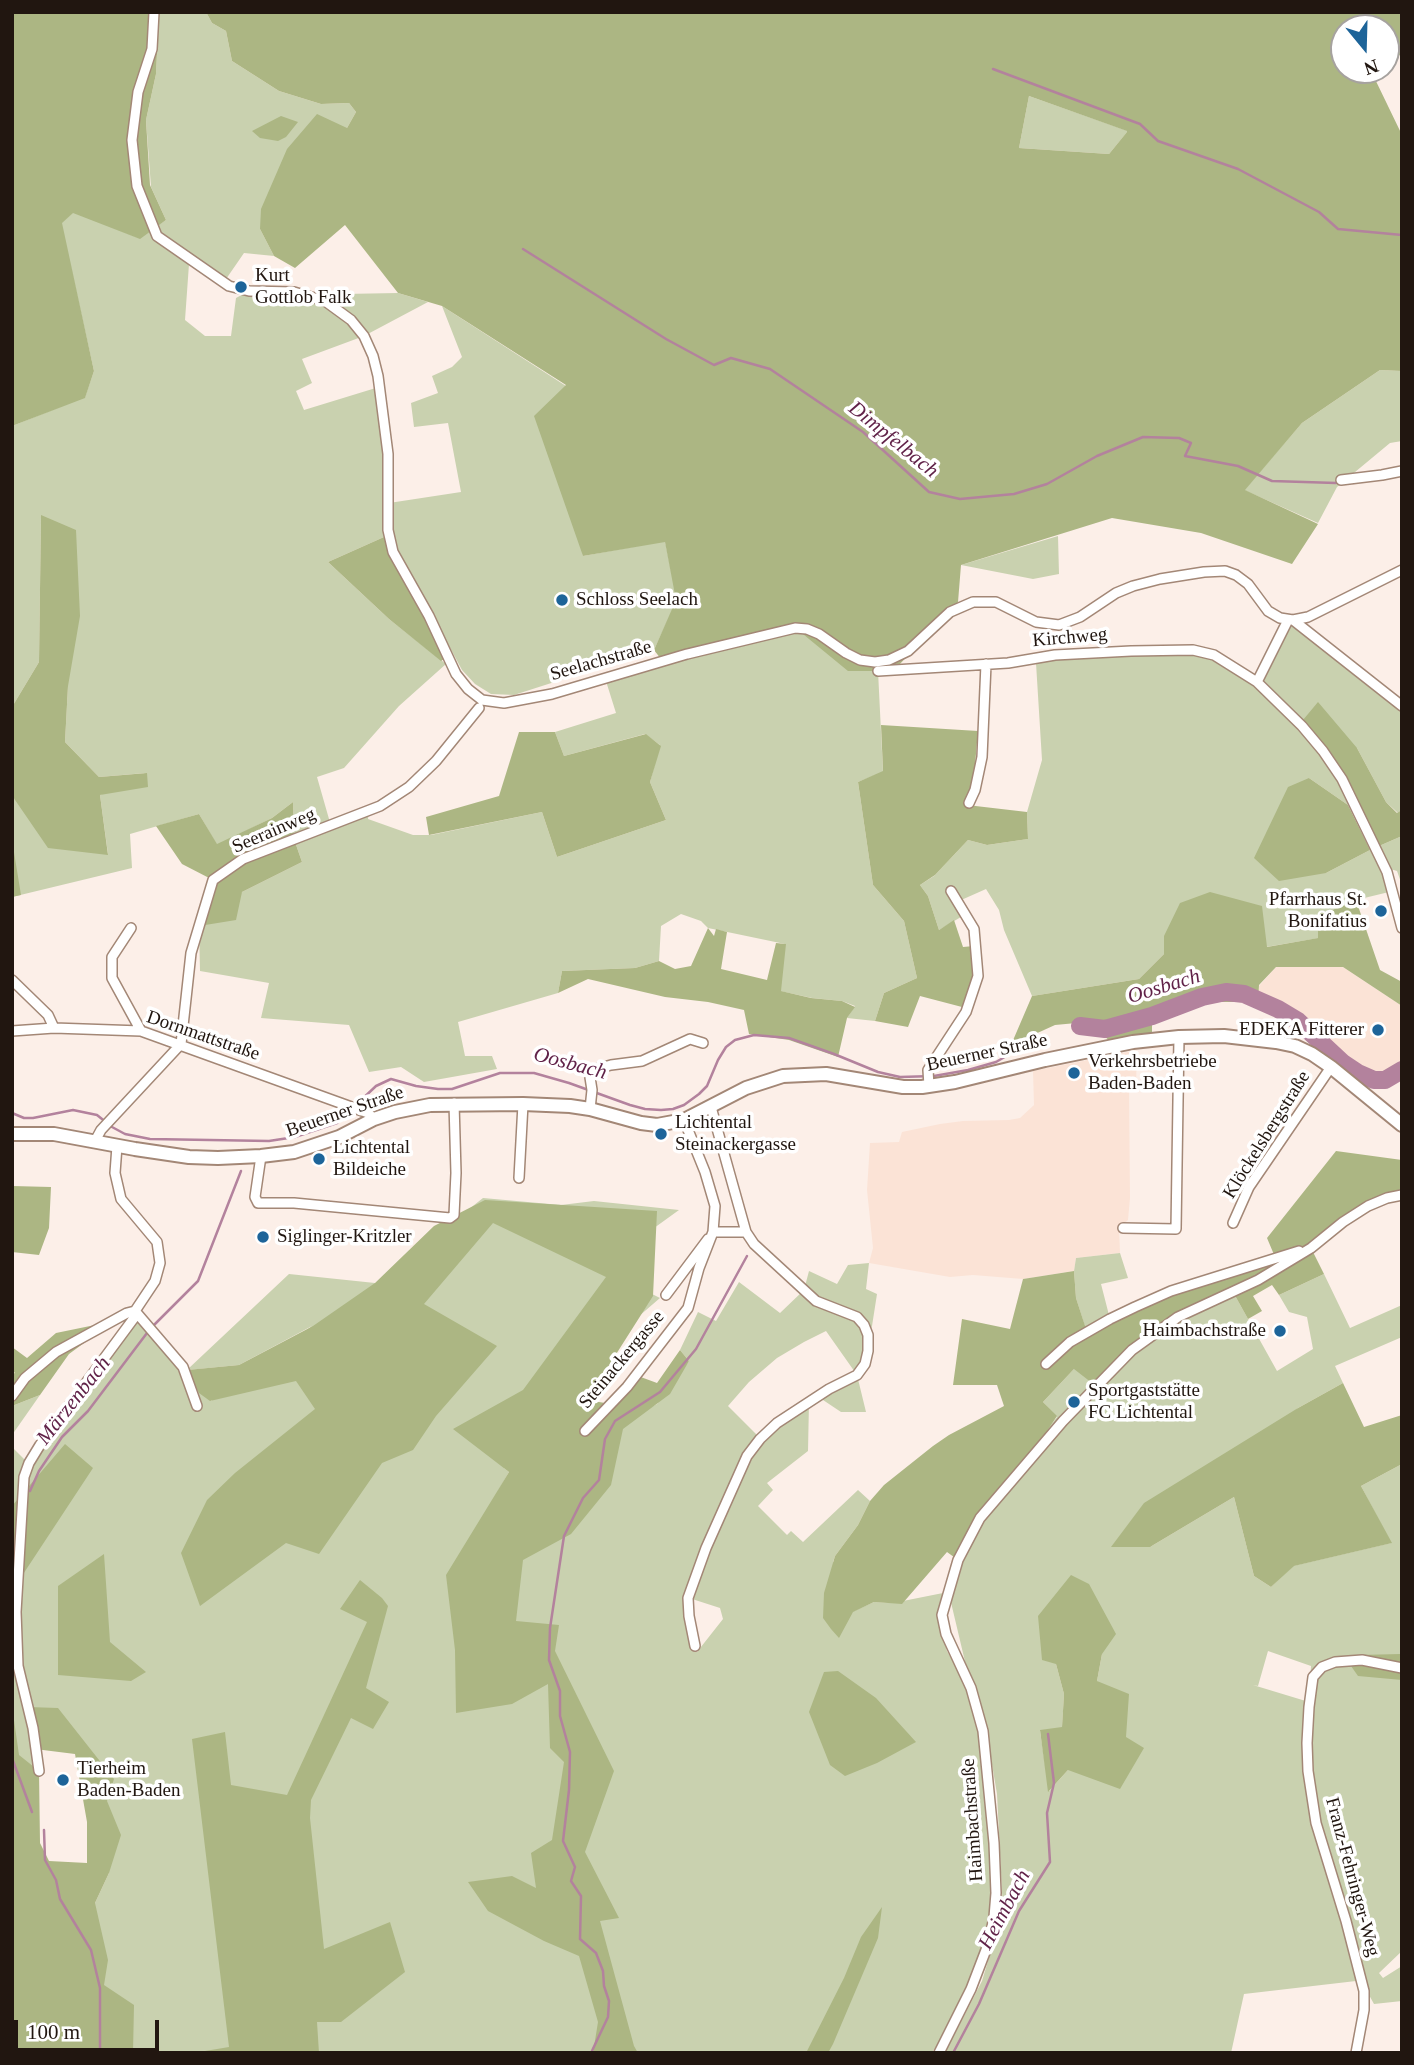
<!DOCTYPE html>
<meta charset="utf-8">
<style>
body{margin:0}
#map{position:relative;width:1414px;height:2065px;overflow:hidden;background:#fcefe8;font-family:Georgia,serif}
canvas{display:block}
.frame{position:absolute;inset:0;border:14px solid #211610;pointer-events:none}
.north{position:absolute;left:1330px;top:14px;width:70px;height:70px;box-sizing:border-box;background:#fff;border:2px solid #a6a29f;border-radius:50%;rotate:161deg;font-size:19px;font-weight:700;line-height:28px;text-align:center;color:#211610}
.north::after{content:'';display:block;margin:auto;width:24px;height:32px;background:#1d6499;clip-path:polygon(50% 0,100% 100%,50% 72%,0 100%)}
.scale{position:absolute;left:14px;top:2020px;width:145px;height:32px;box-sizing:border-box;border:4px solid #211610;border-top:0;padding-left:9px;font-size:21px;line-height:24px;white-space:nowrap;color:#211610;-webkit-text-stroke:5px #fff;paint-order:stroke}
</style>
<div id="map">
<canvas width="1414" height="2065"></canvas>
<div class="frame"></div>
<div class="north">N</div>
<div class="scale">100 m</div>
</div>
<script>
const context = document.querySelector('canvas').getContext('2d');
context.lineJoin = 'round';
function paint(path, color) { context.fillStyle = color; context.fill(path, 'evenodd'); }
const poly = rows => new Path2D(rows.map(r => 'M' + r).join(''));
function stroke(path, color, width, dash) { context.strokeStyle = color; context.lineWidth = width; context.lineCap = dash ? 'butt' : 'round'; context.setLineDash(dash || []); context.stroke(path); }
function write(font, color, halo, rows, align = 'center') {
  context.font = font + ' Georgia,serif'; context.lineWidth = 7; context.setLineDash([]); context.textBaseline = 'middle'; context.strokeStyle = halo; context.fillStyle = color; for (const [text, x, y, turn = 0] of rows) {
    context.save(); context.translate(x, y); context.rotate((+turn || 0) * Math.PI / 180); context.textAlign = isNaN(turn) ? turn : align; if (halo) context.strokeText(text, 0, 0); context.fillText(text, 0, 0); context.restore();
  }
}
const built = poly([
 [1276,967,1343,967,1402,1006,1402,1075,1392,1083,1372,1086,1319,1051,1289,1020,1258,1002,1259,986],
 [1137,1050,1136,1086,1129,1088,1130,1198,1128,1220,1119,1228,1120,1253,1076,1258,1074,1271,1023,1279,973,1275,950,1277,869,1263,873,1248,867,1190,870,1143,899,1142,902,1132,940,1124,963,1121,1009,1120,1020,1118,1034,1105,1033,1071]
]);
const green = poly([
 [159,12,206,12,212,23,226,31,232,61,279,91,321,104,349,103,356,112,347,128,260,229,274,256,244,253,224,282,189,264,185,320,205,336,231,336,236,298,249,291,294,292,339,302,343,294,398,293,428,302,364,336,302,359,312,383,296,391,304,410,379,387,389,503,461,492,448,423,414,427,411,403,438,393,432,376,452,367,462,357,442,306,566,386,583,556,665,541,677,600,654,650,514,695,491,694,475,684,462,670,419,590,396,552,388,506,384,537,328,562,389,619,446,664,399,706,344,768,317,777,331,826,369,811,368,819,413,835,431,835,542,812,557,857,666,820,650,782,660,745,645,734,564,756,555,732,616,713,605,678,798,630,878,671,883,772,858,782,873,885,904,921,917,978,884,993,875,1021,847,1018,855,1006,842,1001,812,998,780,991,785,944,708,928,701,921,681,914,661,926,659,961,635,968,562,971,558,993,458,1022,465,1056,492,1056,497,1069,424,1082,401,1067,369,1072,349,1025,261,1018,269,983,200,971,199,926,242,892,302,862,294,839,293,802,272,818,217,845,199,814,130,834,132,868,12,897,12,794,13,798,108,854,100,795,146,773,99,777,65,742,68,686,41,516,39,662,12,707,12,426,85,397,94,371,61,223,73,212,139,238,166,220,151,187,146,120,156,74],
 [1029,96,1128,131,1109,154,1019,148],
 [1380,370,1402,371,1402,441,1390,443,1337,487,1318,523,1244,490,1302,423],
 [1058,536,1059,574,1033,579,961,565],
 [1292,625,1402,711,1402,810,1398,813,1386,802,1357,748,1346,779,1348,805,1309,778,1326,873,1370,850,1380,861,1389,892,1356,900,1318,916,1319,938,1266,947,1164,936,1164,954,1139,979,1032,996,1004,930,999,910,986,889,959,901,966,914,939,930,928,896,920,885,934,876,968,840,987,845,1028,839,1027,812,1042,760,1036,663,1095,653,1214,655,1259,682],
 [1402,836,1402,885,1397,871,1387,868,1383,851,1379,846],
 [483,1198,561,1205,594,1201,679,1210,625,1249,642,1289,660,1298,624,1329,504,1468,509,1472,498,1491,657,1404,689,1361,680,1350,698,1312,716,1321,739,1282,780,1313,804,1290,809,1271,837,1284,848,1265,869,1263,866,1289,877,1294,872,1326,857,1375,866,1412,841,1412,817,1396,857,1375,826,1331,804,1342,777,1358,749,1382,728,1406,760,1438,809,1402,808,1451,767,1483,773,1490,758,1506,787,1535,791,1531,803,1542,858,1490,870,1501,858,1525,835,1556,833,1562,854,1611,874,1602,893,1603,943,1593,938,1619,947,1651,973,1696,982,1735,994,1840,993,1911,985,1952,949,2032,931,2053,133,2053,134,2049,95,2039,95,1903,109,1873,79,1755,50,1721,42,1749,31,1812,12,1792,12,1447,28,1463,136,1321,188,1369,289,1274,375,1283,377,1290,425,1244],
 [312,1326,211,1401,188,1370,239,1365],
 [689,1598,720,1608,723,1619,697,1652,691,1649,687,1628],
 [1120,1253,1128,1278,1101,1284,1110,1319,1088,1336,1076,1298,1074,1271,1076,1258],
 [1324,1274,1350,1328,1402,1305,1402,1337,1335,1366,1343,1383,1298,1408,1150,1547,1234,1497,1254,1576,1271,1587,1293,1566,1391,1543,1361,1486,1402,1464,1402,1951,1379,1973,1383,1978,1402,1966,1402,2001,1374,2004,1369,1995,1331,1869,1313,1790,1309,1706,1303,1728,1309,1806,1318,1848,1353,1960,1356,1981,1244,1994,1231,2053,945,2053,982,1981,1003,1911,997,1794,985,1723,967,1670,949,1594,980,1518,1057,1417,1043,1402,1074,1369,1131,1350,1178,1317,1233,1292,1277,1371,1313,1349,1307,1317,1289,1312,1279,1295],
 [1268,1651,1311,1666,1309,1702,1253,1685,1258,1686],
 [1102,1654,1097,1681,1126,1737,1068,1770,1049,1791,1040,1731,1062,1728,1064,1694,1056,1664],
 [40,1395,12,1435,12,1406]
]);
const forest = poly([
 [12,12,159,12,156,74,146,120,150,185,166,220,140,239,73,213,62,223,94,371,85,398,12,426],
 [206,12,1402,12,1402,55,1386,57,1386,28,1344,28,1344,70,1375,70,1373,75,1402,135,1402,371,1380,370,1302,423,1245,490,1318,524,1292,564,1201,533,1112,518,961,565,958,602,899,665,878,671,848,671,798,630,664,663,654,650,676,600,665,542,583,556,534,416,566,385,442,306,398,293,345,225,295,268,274,256,260,229,261,209,287,149,317,114,347,128,356,112,349,103,321,104,279,91,232,61,226,31,212,23],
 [1029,96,1127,131,1127,132,1109,154,1019,148],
 [281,116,298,122,286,137,278,141,260,138,252,131],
 [41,515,76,530,80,616,68,686,65,742,99,777,147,773,148,787,100,795,108,855,48,848,13,797,12,707,39,662],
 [384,537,451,655,441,661,389,619,328,562],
 [1318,702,1357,748,1386,802,1397,813,1402,810,1402,836,1379,846,1346,779,1303,720],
 [881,725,978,731,975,765,967,805,1027,812,1028,839,987,845,968,840,935,875,920,885,928,896,939,930,954,920,963,947,974,946,975,978,962,1007,920,996,908,1027,875,1021,884,993,917,978,904,921,873,885,858,782,883,771],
 [519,732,555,732,564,756,646,734,661,746,650,782,666,820,557,857,542,812,429,835,426,817,499,796],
 [1309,778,1348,805,1370,850,1326,873,1279,881,1254,858,1288,787],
 [293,802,294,839,302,862,242,892,236,920,199,926,213,880,182,864,156,826,199,814,217,844,272,818],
 [12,840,21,895,12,897],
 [1210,892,1262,906,1267,947,1318,938,1318,916,1356,900,1380,970,1402,982,1402,1006,1343,967,1276,967,1259,985,1258,1002,1200,1002,1152,1018,1152,1036,1110,1041,1087,1022,1055,1025,1011,1045,1032,996,1139,979,1164,954,1164,936,1180,903],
 [708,928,714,936,716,929,727,932,721,969,767,980,776,943,786,944,781,991,811,998,842,1001,855,1007,847,1018,838,1057,789,1040,749,1034,744,1010,708,1002,665,997,588,979,558,993,562,971,635,968,659,961,675,969,691,966],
 [1336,1151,1402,1160,1402,1194,1387,1198,1311,1248,1324,1274,1279,1295,1272,1285,1253,1296,1262,1311,1248,1319,1233,1292,1178,1317,1131,1350,1092,1383,1074,1369,1043,1402,1057,1416,1034,1451,980,1518,958,1560,947,1552,902,1604,874,1602,853,1612,839,1638,831,1629,823,1618,824,1593,835,1556,858,1525,870,1501,884,1485,933,1446,949,1435,1004,1406,997,1385,953,1385,962,1319,1010,1329,1023,1279,1074,1271,1076,1298,1088,1335,1112,1321,1175,1293,1275,1257,1267,1238],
 [12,1186,51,1187,49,1228,39,1255,12,1252],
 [485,1200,657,1211,653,1296,587,1400,605,1403,638,1376,657,1383,680,1350,689,1361,670,1394,623,1429,611,1485,571,1534,523,1560,516,1621,559,1625,555,1651,614,1771,585,1852,619,1918,600,1921,634,2046,638,2053,593,2053,598,2022,579,1956,544,1941,488,1911,468,1882,512,1876,536,1888,531,1853,552,1840,564,1762,550,1748,548,1684,512,1704,456,1713,455,1650,446,1575,509,1472,453,1429,523,1390,606,1277,493,1223,424,1304,497,1346,436,1416,413,1450,382,1463,319,1554,286,1543,200,1606,181,1553,207,1500,235,1473,315,1409,296,1381,210,1401,199,1393,187,1370,239,1365,313,1326,375,1283,434,1226],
 [95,1325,99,1332,69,1354,40,1395,12,1406,12,1374,15,1373,12,1370,12,1347,27,1358,56,1333],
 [1343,1383,1364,1427,1402,1415,1402,1464,1361,1486,1392,1543,1294,1566,1271,1587,1254,1576,1234,1497,1150,1547,1111,1547,1144,1503,1298,1408],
 [65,1444,93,1468,12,1591,12,1506],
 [104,1554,110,1642,146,1672,131,1681,58,1675,58,1586],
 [1071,1575,1089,1584,1116,1634,1102,1654,1097,1681,1129,1694,1126,1737,1144,1748,1120,1789,1068,1770,1048,1792,1040,1730,1062,1727,1064,1694,1056,1664,1042,1660,1038,1616],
 [360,1580,382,1598,388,1606,366,1688,389,1702,373,1729,351,1718,311,1800,310,1818,324,1949,390,1922,405,1972,341,2022,317,2022,319,2053,193,2053,229,2047,192,1739,225,1732,231,1785,287,1795,367,1622,340,1609],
 [1400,1654,1402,1655,1402,1680,1358,1676,1351,1666,1359,1655],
 [838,1671,876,1698,916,1742,877,1763,845,1776,830,1765,809,1712,824,1672],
 [12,1706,19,1755,39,1771,40,1843,49,1861,87,1863,87,1822,75,1754,35,1749,28,1707,58,1708,114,1779,107,1801,121,1835,109,1873,95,1903,108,1960,104,1985,134,2005,133,2053,12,2053],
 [882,1907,878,1938,833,2044,828,2053,806,2053,844,1978,861,1937]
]);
const stream = poly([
 [1398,46,1402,53],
 [993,69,1140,124,1158,141,1238,169,1319,212,1338,229,1402,235],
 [523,249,666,339,714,365,731,358,770,369,863,432,929,492,960,499,1014,494,1047,484,1097,456,1143,437,1179,438,1191,443,1185,456,1238,466,1272,481,1336,483],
 [12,1113,24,1118,33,1118,73,1110,97,1115,112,1127,125,1134,150,1139,269,1141,295,1137,337,1123,376,1086,391,1079,416,1086,438,1089,452,1089,500,1073,534,1073,569,1083,630,1105,645,1109,661,1110,673,1109,684,1105,699,1094,707,1086,718,1060,726,1047,735,1040,754,1035,789,1038,834,1054,878,1072,900,1077,934,1076,968,1070,996,1062,1015,1051],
 [153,1326,198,1281,241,1171],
 [30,1491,39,1471,62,1437,88,1411,147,1333],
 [12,1758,32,1812],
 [44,1830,45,1860,56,1880,60,1899,91,1950,100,1988,100,2053],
 [591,2053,608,2017,609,2001,604,1986,603,1971,596,1953,580,1939,581,1896,571,1881,575,1867,563,1841,569,1790,570,1752,560,1716,560,1691,549,1660,550,1628,564,1536,583,1498,599,1480,605,1439,615,1421,660,1392,696,1349,747,1256],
 [953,2053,979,2004,1019,1911,1050,1862,1047,1813,1054,1783,1048,1734]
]);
const river = poly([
 [1080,1026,1105,1029,1152,1016,1202,997,1226,992,1244,994,1278,1009,1298,1021,1343,1063,1358,1073,1374,1080,1385,1080,1402,1070]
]);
const street = poly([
 [154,12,152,49,138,92,132,140,137,186,157,236,229,286,249,291,294,292,325,301,351,320,364,336,373,356,378,376,388,454,388,530,393,552,429,616,456,674,468,689,482,700,504,703,552,694,687,654,795,628,807,629,819,634,846,653,860,660,875,662,889,660,908,651,950,612,973,602,996,602,1036,622,1059,625,1080,617,1116,593,1133,586,1160,579,1204,572,1225,571,1236,575,1248,584,1268,611,1280,618,1293,620,1308,617,1402,570],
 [1341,480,1382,475,1402,471],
 [1293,620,1402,706],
 [878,671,1008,663,1055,655,1131,651,1193,650,1214,655,1257,682,1302,726,1323,751,1342,779,1387,872,1402,928],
 [1257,682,1288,620],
 [969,803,975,790,982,757,986,664],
 [131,928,112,957,112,978,141,1031],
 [12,980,48,1015,54,1028],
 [12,1031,54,1028,141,1031,368,1113,374,1119],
 [929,1086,928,1070,966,1012,978,976,974,929,951,891],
 [590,1109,592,1090,589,1071,611,1065,642,1061,690,1039,703,1043],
 [95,1141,101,1130,181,1044,191,953,213,880,243,859,380,806,409,787,436,761,479,708],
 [261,1156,255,1197,258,1203,294,1203,450,1218,454,1215,456,1173,454,1103],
 [519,1178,523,1104],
 [1233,1223,1249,1187,1331,1067],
 [1123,1228,1176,1229,1179,1037],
 [713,1232,746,1232],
 [666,1295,708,1239],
 [135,1311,183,1367,197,1406],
 [1046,1364,1070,1342,1110,1319,1135,1307,1171,1291,1299,1251],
 [12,1396,25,1378,56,1352,127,1313,135,1311],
 [585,1431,627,1387,688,1308,699,1268,713,1232,715,1206,705,1172,684,1120],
 [695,1646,689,1616,688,1598,706,1548,747,1456,760,1439,777,1423,829,1389,857,1375,865,1364,868,1351,868,1335,864,1325,857,1317,816,1301,754,1244,746,1232,711,1107],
 [39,1771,33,1728,18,1666,16,1612,24,1477,29,1463,40,1445,134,1318,135,1311,155,1281,160,1263,157,1242,121,1199,115,1173,117,1146],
 [939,2053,971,1989,989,1942,994,1917,996,1893,994,1843,983,1731,971,1688,946,1634,942,1615,958,1560,980,1518,1063,1421,1132,1350,1178,1317,1258,1280,1311,1248,1343,1222,1368,1206,1387,1198,1402,1195],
 [1356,2053,1364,2010,1364,1991,1346,1921,1316,1823,1308,1771,1307,1743,1309,1707,1313,1677,1322,1667,1335,1662,1362,1660,1402,1668]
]);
const secondary = poly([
 [12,1134,54,1134,135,1149,189,1157,218,1158,261,1156,294,1152,339,1137,374,1119,395,1112,430,1105,523,1104,570,1106,590,1109,641,1123,657,1125,684,1120,746,1088,783,1076,826,1074,903,1087,922,1087,955,1082,1045,1060,1133,1042,1179,1037,1224,1036,1276,1042,1295,1046,1312,1054,1331,1067,1402,1125]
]);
const markers = [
 [241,287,7,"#1d6499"],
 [562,600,7,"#1d6499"],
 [1381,911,7,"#1d6499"],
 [1378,1030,7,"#1d6499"],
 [1074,1073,7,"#1d6499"],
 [661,1134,7,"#1d6499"],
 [319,1159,7,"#1d6499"],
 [263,1237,7,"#1d6499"],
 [1280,1331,7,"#1d6499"],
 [1074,1402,7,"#1d6499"],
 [63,1780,7,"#1d6499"]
];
const poiNames = [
 ["Kurt",255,276],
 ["Gottlob Falk",255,298],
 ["Schloss Seelach",576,600],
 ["Pfarrhaus St.",1367,900,"right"],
 ["Bonifatius",1367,922,"right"],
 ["EDEKA Fitterer",1364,1030,"right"],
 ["Verkehrsbetriebe",1088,1062],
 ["Baden-Baden",1088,1084],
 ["Lichtental",675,1123],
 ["Steinackergasse",675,1145],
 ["Lichtental",333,1148],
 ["Bildeiche",333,1170],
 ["Siglinger-Kritzler",277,1237],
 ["Haimbachstraße",1266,1331,"right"],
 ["Sportgaststätte",1088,1391],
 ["FC Lichtental",1088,1413],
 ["Tierheim",77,1769],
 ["Baden-Baden",77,1791]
];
const streetNames = [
 ["Kirchweg",1070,638,-5],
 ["Seelachstraße",601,661,-16],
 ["Seerainweg",274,831,-23],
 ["Dornmattstraße",203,1036,19],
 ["Beuerner Straße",987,1053,-12],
 ["Beuerner Straße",345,1112,-19],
 ["Klöckelsbergstraße",1267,1135,-58],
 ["Steinackergasse",622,1360,-50],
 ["Haimbachstraße",973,1820,-94],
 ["Franz-Fehringer-Weg",1352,1877,75]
];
const waterNames = [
 ["Dimpfelbach",893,440,39],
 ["Oosbach",1164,987,-17],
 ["Oosbach",570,1064,15],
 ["Märzenbach",74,1401,-52],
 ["Heimbach",1005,1910,-62]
];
paint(built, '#fbe3d6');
paint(green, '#c9d1af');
paint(forest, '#acb683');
stroke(stream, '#b3829d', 2.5);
stroke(river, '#b3829d', 18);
stroke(street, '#a38776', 12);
stroke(secondary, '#a38776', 16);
stroke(street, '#fff', 9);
stroke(secondary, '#fff', 12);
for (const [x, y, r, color] of markers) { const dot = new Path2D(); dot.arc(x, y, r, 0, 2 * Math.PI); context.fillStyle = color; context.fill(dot); stroke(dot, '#fff', 2.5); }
write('19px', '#211610', '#fff', poiNames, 'left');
write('19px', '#211610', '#fff', streetNames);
write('italic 21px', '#612349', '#fff', waterNames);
</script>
